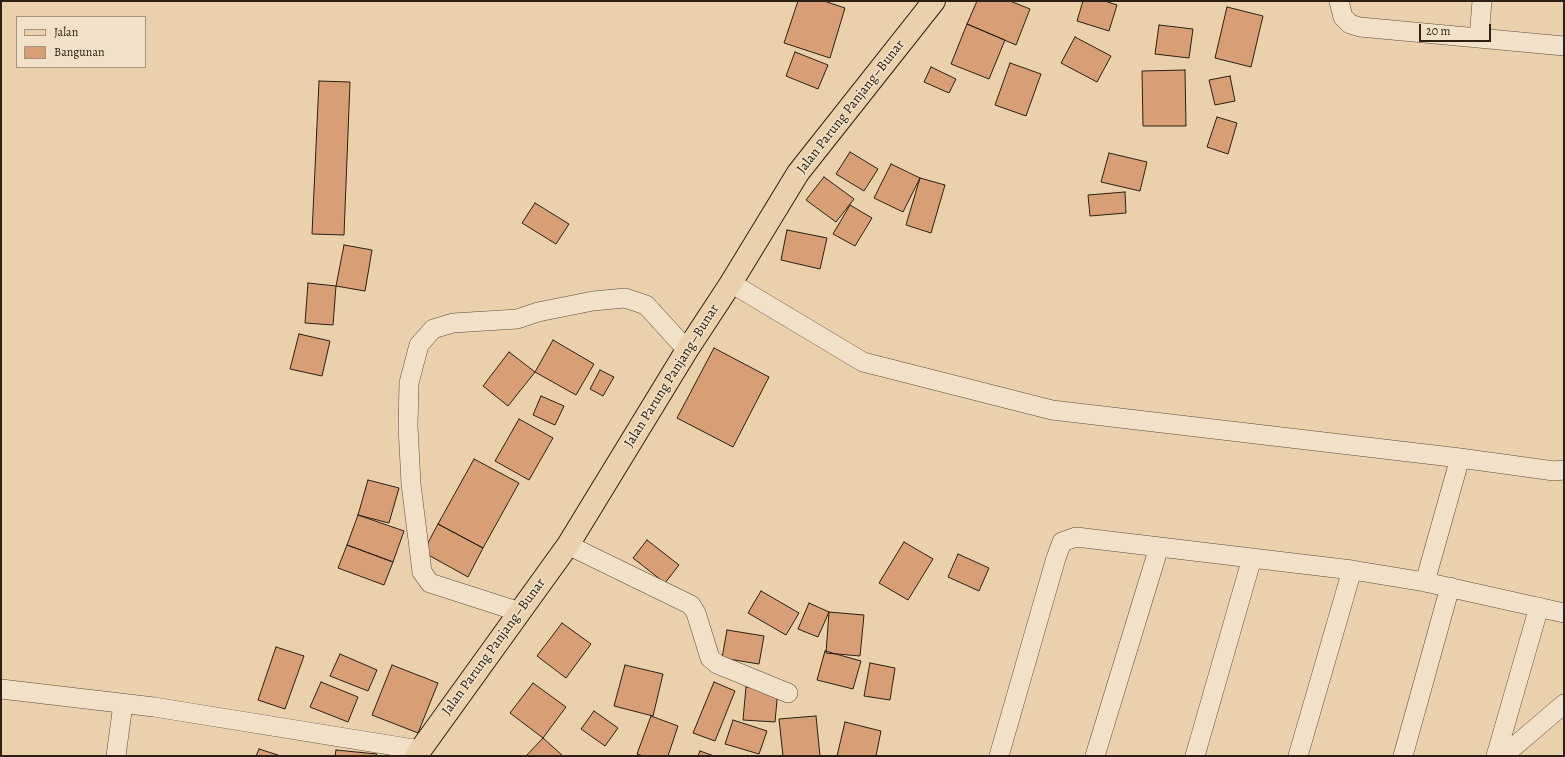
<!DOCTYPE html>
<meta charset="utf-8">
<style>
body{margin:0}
#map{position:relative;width:1565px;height:757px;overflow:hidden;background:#ead1ab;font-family:Alegreya,serif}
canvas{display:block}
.frame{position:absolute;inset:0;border:2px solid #2b2013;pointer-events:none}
.legend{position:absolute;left:16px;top:16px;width:130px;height:52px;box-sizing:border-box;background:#f1e1c8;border:1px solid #a29480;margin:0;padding:5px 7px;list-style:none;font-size:12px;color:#2b2013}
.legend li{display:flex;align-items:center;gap:8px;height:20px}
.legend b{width:20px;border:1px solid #a29480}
.scale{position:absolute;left:1419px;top:24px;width:72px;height:18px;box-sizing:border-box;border:2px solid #2b2013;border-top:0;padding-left:5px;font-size:12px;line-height:14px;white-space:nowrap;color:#2b2013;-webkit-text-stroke:3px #f1e1c8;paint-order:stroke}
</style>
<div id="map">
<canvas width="1565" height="757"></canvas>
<div class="frame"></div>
<ul class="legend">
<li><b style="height:5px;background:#ead1ab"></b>Jalan</li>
<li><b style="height:11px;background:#d89f76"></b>Bangunan</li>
</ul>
<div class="scale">20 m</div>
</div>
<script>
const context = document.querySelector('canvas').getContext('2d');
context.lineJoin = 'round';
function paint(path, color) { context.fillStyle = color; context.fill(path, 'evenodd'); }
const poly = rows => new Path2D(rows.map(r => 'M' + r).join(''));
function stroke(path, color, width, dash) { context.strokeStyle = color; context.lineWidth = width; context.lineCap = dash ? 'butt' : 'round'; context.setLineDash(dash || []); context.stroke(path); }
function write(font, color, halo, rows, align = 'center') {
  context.font = font + ' Alegreya,serif'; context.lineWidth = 3; context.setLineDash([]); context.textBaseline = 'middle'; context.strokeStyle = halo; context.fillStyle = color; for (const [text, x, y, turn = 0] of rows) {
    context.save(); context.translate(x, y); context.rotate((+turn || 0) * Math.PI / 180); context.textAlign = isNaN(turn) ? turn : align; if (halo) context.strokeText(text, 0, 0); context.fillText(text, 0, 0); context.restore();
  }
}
const building = poly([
 [798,1,824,1,845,8,830,58,784,43,798,1],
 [977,1,1010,1,1030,9,1016,45,967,24,977,1],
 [1083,1,1105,1,1117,5,1109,31,1077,21,1083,1],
 [1227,7,1263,16,1251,67,1215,58,1227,7],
 [967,24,1005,40,989,79,951,64,967,24],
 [1159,25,1193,29,1189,58,1155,54,1159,25],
 [1075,37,1111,56,1097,82,1061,63,1075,37],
 [795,52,828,65,818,89,786,76,795,52],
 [1010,63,1041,74,1026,116,995,105,1010,63],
 [931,67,956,79,949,93,924,82,931,67],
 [1185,70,1186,126,1143,126,1142,71,1185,70],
 [1230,76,1235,101,1215,105,1209,80,1230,76],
 [319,81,350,82,344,235,312,234,319,81],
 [1217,117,1237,123,1228,154,1207,147,1217,117],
 [850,152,878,169,864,191,836,174,850,152],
 [1109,153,1147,162,1140,191,1101,182,1109,153],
 [891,164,920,178,903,212,874,198,891,164],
 [824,177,854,199,836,222,806,200,824,177],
 [920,178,945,185,931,233,906,225,920,178],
 [1125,192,1126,213,1090,216,1088,195,1125,192],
 [535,203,569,224,556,244,522,223,535,203],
 [850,205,872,218,855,246,833,234,850,205],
 [787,230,827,238,820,269,781,260,787,230],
 [344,245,372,250,365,291,336,286,344,245],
 [308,283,336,286,333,325,305,323,308,283],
 [299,334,330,341,322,376,290,369,299,334],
 [553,340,594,364,576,395,535,372,553,340],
 [714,348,769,377,733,447,677,418,714,348],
 [509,352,535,372,508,406,483,386,509,352],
 [600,370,614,377,603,396,590,389,600,370],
 [541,396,564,406,555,425,533,415,541,396],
 [519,419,553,438,529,480,495,461,519,419],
 [474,459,519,483,483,548,438,524,474,459],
 [368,480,399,488,389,523,358,515,368,480],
 [358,515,404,531,393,562,347,545,358,515],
 [438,524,483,548,468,577,423,552,438,524],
 [647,540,679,565,665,583,633,558,647,540],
 [904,542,933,559,908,600,879,583,904,542],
 [347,545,393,562,384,585,338,568,347,545],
 [958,554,989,568,979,591,948,577,958,554],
 [761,591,799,613,786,635,748,613,761,591],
 [809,603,829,612,818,637,798,629,809,603],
 [829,612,864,615,860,656,826,653,829,612],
 [562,623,591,644,566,678,537,656,562,623],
 [727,630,764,636,759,664,722,658,727,630],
 [276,647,304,656,285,709,258,700,276,647],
 [825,651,861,661,853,689,817,680,825,651],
 [340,654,377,670,368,691,330,676,340,654],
 [870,663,895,668,890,700,864,696,870,663],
 [392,665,438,683,418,733,372,715,392,665],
 [625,665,663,674,653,716,614,706,625,665],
 [321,682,358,697,348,722,310,707,321,682],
 [714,682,735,691,715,741,693,733,714,682],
 [533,683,566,707,543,738,510,713,533,683],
 [746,687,778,689,775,722,743,720,746,687],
 [594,711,618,728,605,746,581,729,594,711],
 [651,716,678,726,668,756,643,756,637,754,651,716],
 [816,716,820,756,783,756,779,719,816,716],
 [733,720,767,731,759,754,725,744,733,720],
 [845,722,881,731,876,756,837,756,845,722],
 [543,738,563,756,526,756,543,738],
 [259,749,281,756,256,756,259,749],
 [336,750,377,754,376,756,335,756,336,750],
 [700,751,714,756,698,756,700,751]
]);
const minor = poly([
 [1339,1,1343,17,1350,24,1360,27,1564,46],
 [1479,38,1482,1],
 [731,283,863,362,1052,410,1460,458,1554,471,1564,470],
 [568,545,691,605,696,613,710,658,717,664,788,693],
 [1425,582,1460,458],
 [520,612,430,583,422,572,411,484,408,426,409,383,419,345,433,329,453,323,517,319,538,312,593,301,625,298,646,305,687,350],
 [1,689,154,707,420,750],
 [116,756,123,704],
 [999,756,1056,558,1062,542,1076,537,1352,570,1425,582,1564,613],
 [1095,756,1159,547],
 [1195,756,1252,558],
 [1298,756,1352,570],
 [1403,756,1450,587],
 [1496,756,1539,607],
 [1503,756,1564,704]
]);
const primary = poly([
 [416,756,568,545,687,350,731,283,798,173,934,1]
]);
const streetNames = [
 ["Jalan Parung Panjang–Bunar",851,107,-52],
 ["Jalan Parung Panjang–Bunar",672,376,-58],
 ["Jalan Parung Panjang–Bunar",494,647,-54]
];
paint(building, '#d89f76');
stroke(building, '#2b2013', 1);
stroke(minor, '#5b4c39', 20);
stroke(primary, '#2b2013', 24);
stroke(minor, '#f1e1c8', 19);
stroke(primary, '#ead1ab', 22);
write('14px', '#2b2013', '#f1e1c8', streetNames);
</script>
